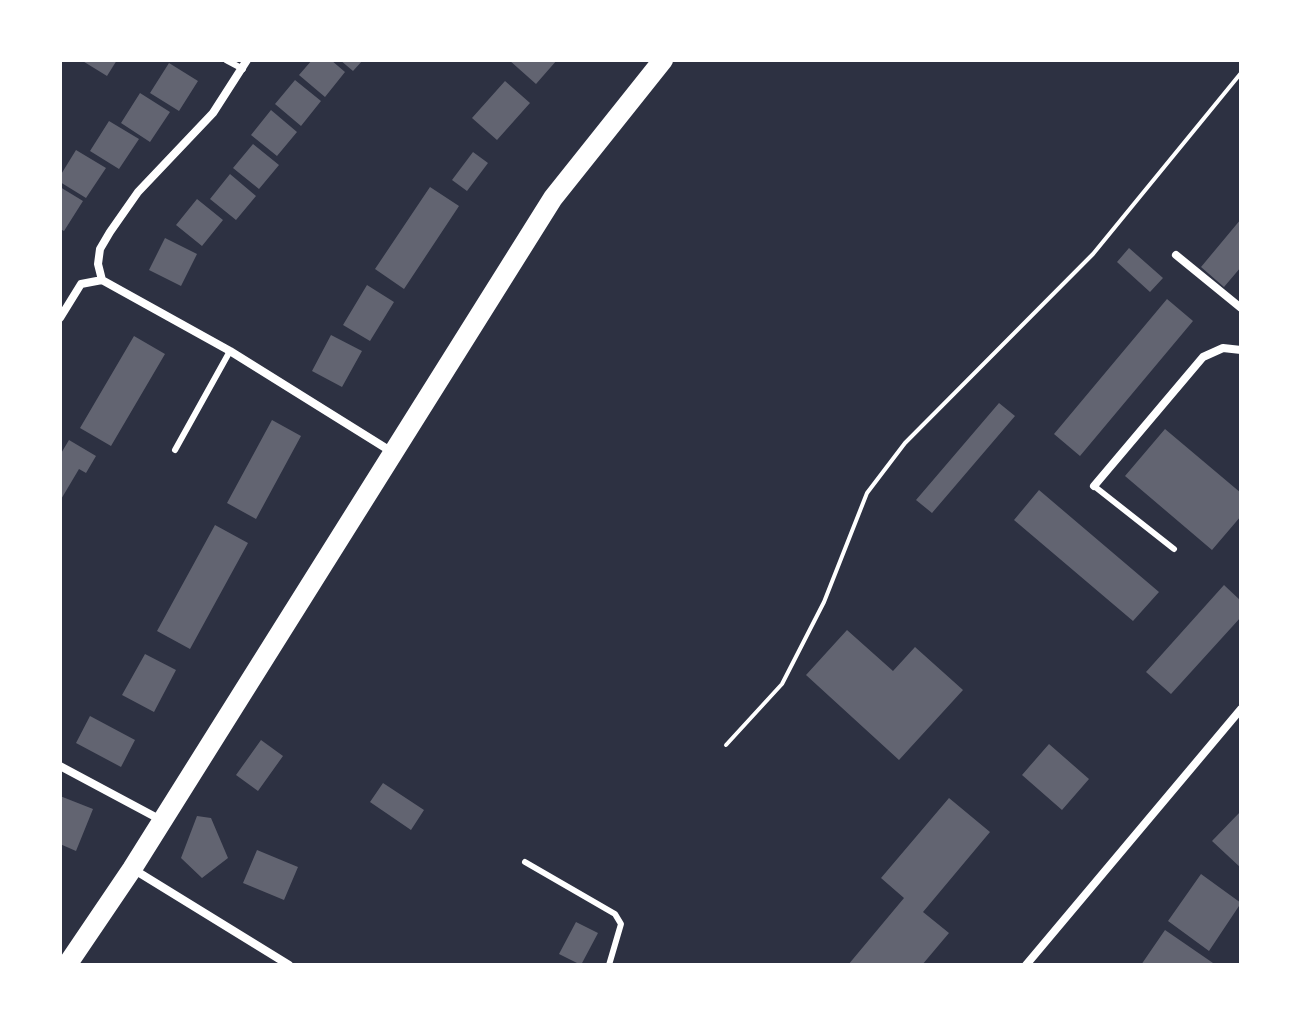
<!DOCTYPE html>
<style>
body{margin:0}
#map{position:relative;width:1301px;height:1025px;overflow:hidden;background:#2d3142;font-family:"IBM Plex Sans",sans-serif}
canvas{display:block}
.frame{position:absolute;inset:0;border:62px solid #fff;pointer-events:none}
</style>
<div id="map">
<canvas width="1301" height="1025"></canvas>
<div class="frame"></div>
</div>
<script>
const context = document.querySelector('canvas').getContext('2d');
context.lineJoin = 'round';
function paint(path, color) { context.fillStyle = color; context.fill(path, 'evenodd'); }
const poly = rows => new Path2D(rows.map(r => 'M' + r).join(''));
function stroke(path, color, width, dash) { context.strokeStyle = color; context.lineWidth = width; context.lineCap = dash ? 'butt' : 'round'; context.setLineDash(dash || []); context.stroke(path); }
const building = poly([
 [81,60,117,60,107,76],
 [312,60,331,60,345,72,325,97,299,75],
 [340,60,363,60,353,71],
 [509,60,557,60,536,84],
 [169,63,198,81,179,111,150,93],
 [295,80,321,101,301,126,275,104],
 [505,81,530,103,497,140,472,118],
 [140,93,170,112,150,142,121,123],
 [271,110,297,132,277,156,251,135],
 [109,121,139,139,119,169,90,151],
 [253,144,279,165,259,189,233,168],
 [76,150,106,168,86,198,60,182,60,176],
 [473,152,488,163,467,191,452,180],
 [230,174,256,196,236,220,210,199],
 [60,187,83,201,64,231,60,229],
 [430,187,459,206,404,289,375,269],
 [197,199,223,220,202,246,176,225],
 [1241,219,1241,267,1224,287,1201,267],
 [165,238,197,254,181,286,149,270],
 [1129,248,1163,278,1150,292,1117,262],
 [367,285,394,302,370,341,343,325],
 [1167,299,1193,321,1080,456,1054,434],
 [331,335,362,351,342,387,312,371],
 [134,336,165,354,111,446,80,428],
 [999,403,1015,416,932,513,916,500],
 [272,420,301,436,256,519,227,503],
 [1165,429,1241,493,1241,516,1212,550,1125,476],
 [69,440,96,456,86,473,79,469,60,501,60,455],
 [1039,490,1159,592,1133,621,1014,520],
 [215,525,248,543,190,649,157,631],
 [1224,585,1241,601,1241,617,1171,694,1146,672],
 [847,630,893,671,915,647,963,690,899,760,806,675],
 [145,654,176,670,154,712,122,695],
 [90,716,135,740,121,767,76,743],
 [261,740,283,756,258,791,236,775],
 [1049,744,1089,779,1062,810,1022,775],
 [383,783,424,810,411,830,370,802],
 [60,796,93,809,76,851,60,844],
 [949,798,990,832,923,912,949,933,922,965,848,965,904,898,881,878],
 [1241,811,1241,868,1212,841],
 [197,816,211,818,228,858,202,878,181,858],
 [257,850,298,867,284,900,243,883],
 [1201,874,1241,903,1209,951,1168,921],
 [576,922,598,933,581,965,559,954],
 [1165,930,1213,963,1212,965,1141,965]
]);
const path = poly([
 [726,745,782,684,824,602,867,493,905,443,1093,254,1241,73]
]);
const service = poly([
 [226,60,243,69],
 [175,450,230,351],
 [1094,486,1174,549],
 [525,862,615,914,621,924,609,965]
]);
const minor = poly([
 [1176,255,1241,308],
 [102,280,98,264,100,249,110,232,138,192,213,113,247,60],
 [60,318,81,284,102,280,230,351,392,452],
 [1094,486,1203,357,1223,348,1241,350],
 [60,766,161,820],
 [133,869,289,965],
 [1026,965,1241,709]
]);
const primary = poly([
 [67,965,132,869,553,198,663,60]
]);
paint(building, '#626471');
stroke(path, '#fff', 4);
stroke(service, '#fff', 6);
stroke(minor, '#fff', 8);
stroke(primary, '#fff', 20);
</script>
